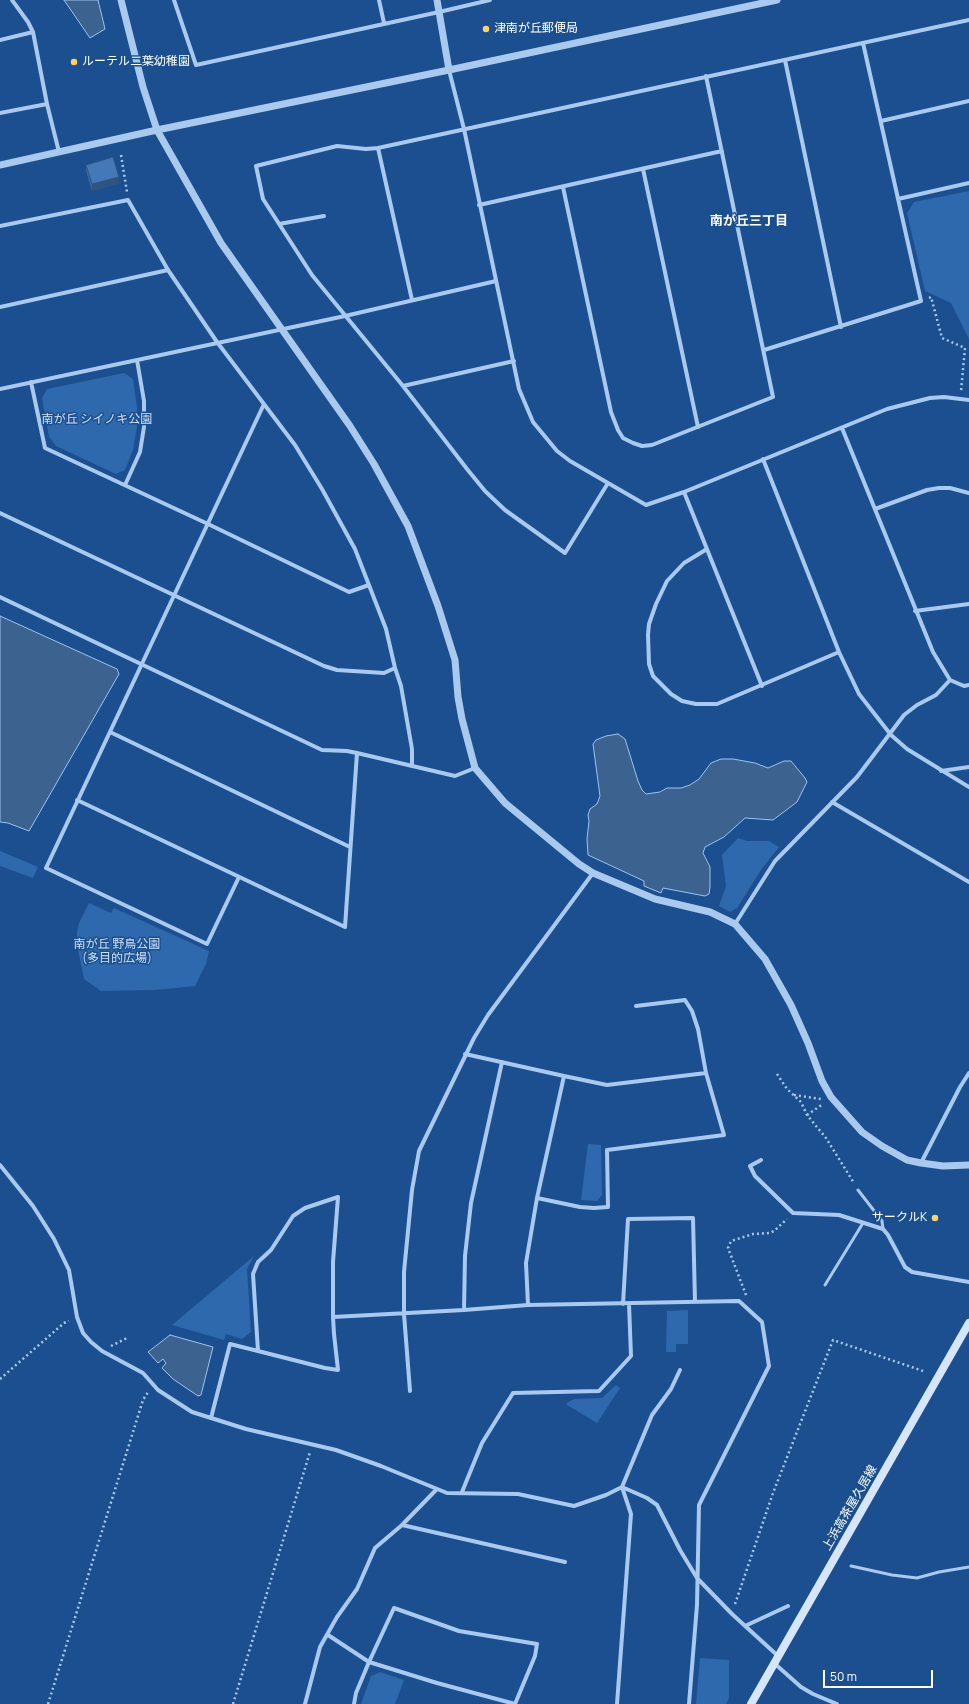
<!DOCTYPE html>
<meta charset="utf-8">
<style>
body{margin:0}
#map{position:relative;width:969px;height:1704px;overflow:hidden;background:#1b4f8f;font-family:Manrope,sans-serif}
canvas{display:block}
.scale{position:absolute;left:823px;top:1670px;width:110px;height:18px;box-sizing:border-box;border:2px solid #fff;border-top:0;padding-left:5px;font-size:12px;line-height:14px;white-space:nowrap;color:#fff;-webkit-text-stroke:3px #1b4f8f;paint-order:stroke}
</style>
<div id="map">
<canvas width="969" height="1704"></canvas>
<div class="scale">50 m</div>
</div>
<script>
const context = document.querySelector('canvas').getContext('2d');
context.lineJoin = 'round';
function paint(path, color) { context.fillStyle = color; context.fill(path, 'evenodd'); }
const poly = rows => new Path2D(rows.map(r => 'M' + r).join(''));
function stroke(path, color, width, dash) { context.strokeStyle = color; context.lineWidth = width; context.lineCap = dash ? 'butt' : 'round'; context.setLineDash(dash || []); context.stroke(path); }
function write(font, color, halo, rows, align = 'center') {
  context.font = font + ' Manrope,"Noto Sans JP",sans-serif'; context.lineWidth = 3; context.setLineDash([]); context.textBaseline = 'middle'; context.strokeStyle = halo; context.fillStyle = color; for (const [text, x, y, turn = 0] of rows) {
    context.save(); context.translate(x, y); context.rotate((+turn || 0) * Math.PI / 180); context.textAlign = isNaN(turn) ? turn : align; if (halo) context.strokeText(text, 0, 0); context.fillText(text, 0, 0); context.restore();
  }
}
const green = poly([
 [969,191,969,339,951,303,925,291,907,213,914,202],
 [124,373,133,379,137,407,137,427,133,450,125,470,116,474,56,446,49,437,42,398,47,389],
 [738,838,747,841,769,841,779,847,761,870,737,908,730,912,719,906,726,886,722,855],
 [0,851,38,867,33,878,0,866],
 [89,903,111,913,114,908,209,951,206,964,195,986,155,990,101,991,84,979,77,945,77,932,79,923],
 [588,1144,601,1145,602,1195,597,1201,581,1200],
 [254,1256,247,1269,251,1332,242,1339,226,1334,224,1340,172,1325],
 [688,1310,688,1344,676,1344,676,1352,666,1352,667,1311],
 [616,1385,620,1388,597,1423,567,1405,567,1403,574,1399,602,1398],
 [700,1658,729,1660,729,1698,726,1704,696,1704],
 [380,1672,404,1680,395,1704,361,1704,371,1676]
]);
const water = poly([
 [64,0,98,0,105,29,90,38,64,0],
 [0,616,117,669,119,674,29,831,8,823,0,822,0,616],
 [618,734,625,739,638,781,642,790,646,794,660,792,667,788,681,788,690,785,699,779,711,763,721,759,733,759,755,763,768,768,784,761,791,761,805,778,807,782,797,802,773,820,745,818,724,837,705,847,703,853,710,867,710,887,709,894,705,896,663,888,661,893,644,886,644,881,588,855,587,839,589,821,588,815,590,809,597,804,600,796,593,744,596,740,606,736,618,734],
 [170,1335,213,1347,201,1395,198,1396,173,1379,162,1368,166,1363,163,1359,158,1363,148,1352,170,1335]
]);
const path = poly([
 [121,155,127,192],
 [929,298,931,297,942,338,965,348,961,391],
 [777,1074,787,1089,801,1102,807,1115,826,1138,854,1183],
 [794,1095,821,1099],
 [807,1115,823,1104],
 [746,1295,728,1248,731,1241,753,1234,770,1233,774,1231,787,1219],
 [111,1346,127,1338],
 [0,1379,64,1323,69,1321],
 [735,1604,773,1493,833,1340,923,1371],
 [48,1704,143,1400,148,1392],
 [233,1704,310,1452]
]);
const service = poly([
 [858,1190,882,1221,883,1229],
 [825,1285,863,1223],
 [851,1566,892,1575,917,1578,939,1572,969,1567]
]);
const minor = poly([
 [12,0,28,22,33,32,47,104,59,152],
 [174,0,196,65,439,12,490,0],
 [379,0,384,23],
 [0,40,33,32],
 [785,60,841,327],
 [449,70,464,129,519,389,533,422,557,451,570,461,646,505,684,492,887,409,930,398,944,397,969,400],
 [0,113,47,104],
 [881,121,969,101],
 [378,148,412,300],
 [643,169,698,427],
 [563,187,611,412,618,430,623,438,633,443,642,446,652,445,773,397,706,76],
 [898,199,969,183],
 [479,205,722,151],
 [279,224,324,216],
 [0,226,128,200,168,270,217,342,295,445,322,489,355,549,386,629,395,668,384,673,337,670,324,666,0,513],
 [0,307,168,270],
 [764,350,921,301,863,43],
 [31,382,45,448,208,524,349,592,369,585],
 [403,386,514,361],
 [0,389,345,316,496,281],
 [842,428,933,652,950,680,964,686,969,685],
 [763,459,839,652,859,694,891,735,907,749,969,787],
 [608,483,565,553,505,510,485,491,467,469,403,386,312,275,263,199,256,166,337,146,366,149,378,148,969,20],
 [125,485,140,452,144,427,144,401,137,360],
 [684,492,762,686],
 [875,509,927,490,939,488,950,488,969,493],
 [707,549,684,563,667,581,656,604,649,624,648,635,649,664,653,676,671,694,682,701,696,704,717,704,839,652],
 [0,597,322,750,347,751,357,753,345,927,77,800],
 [915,611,969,604],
 [395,668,401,686,412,749,412,765],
 [110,732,350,847],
 [357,753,455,776,475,768],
 [941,771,969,767],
 [832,802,969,882],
 [239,877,207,944,46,868,264,404],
 [735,924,775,861,857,777,904,715,917,705,936,695,950,680],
 [465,1054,564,1076,537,1198,526,1263,528,1305],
 [564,1076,607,1085,706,1073,698,1029,692,1011,685,1000,636,1006],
 [761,1160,750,1166,755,1176,793,1213,839,1215,883,1229,888,1235,905,1267,912,1272,969,1282],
 [921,1163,960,1087,969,1073],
 [0,1165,33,1206,54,1239,69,1270,77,1317,83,1333,91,1342,102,1351,143,1373,158,1390,192,1412,246,1429,336,1450,381,1466,447,1493,518,1494,574,1506,606,1495,622,1487,652,1415,671,1389,680,1370],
 [537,1198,580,1207,594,1208,608,1207,607,1150,724,1135,706,1073],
 [623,1304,628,1219,693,1218,695,1302],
 [464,1310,465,1256,471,1203,502,1062],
 [333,1317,464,1310,528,1305,739,1301,762,1322,769,1366,699,1505,697,1605,689,1704],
 [410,1391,404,1314,404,1272,412,1190,419,1151,474,1038,488,1015,593,873],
 [211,1418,230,1344,258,1351,325,1368,338,1370,334,1334,333,1317,333,1262,338,1197,305,1208,293,1216,271,1250,258,1262,253,1274,258,1351],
 [622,1487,647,1498,657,1505,680,1550,697,1578,732,1614,778,1656],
 [462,1492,482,1443,513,1393,599,1391,631,1356,629,1304],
 [402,1525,565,1562],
 [745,1626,788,1606],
 [328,1635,369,1662,394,1608,459,1631,537,1644,535,1656,515,1704,437,1683,369,1662,356,1693,354,1704],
 [774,1663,801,1687,813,1694,837,1704],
 [305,1704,320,1647,337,1617,357,1589,375,1548,402,1525,436,1490],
 [617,1704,631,1514,622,1487]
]);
const tertiary = poly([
 [121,0,143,87,157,130,221,243,350,426,374,464,408,526,438,606,455,660,458,697,462,719,475,768,505,803,579,864,593,873,655,899,710,912,735,924,765,959,791,1005,808,1043,822,1081,831,1097,862,1132,882,1146,907,1160,921,1163,943,1166,969,1165],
 [437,0,449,70],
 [0,165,157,130,449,70,777,0]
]);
const secondary = poly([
 [751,1704,969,1323]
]);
const wall = poly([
 [86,165,119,183,92,191,86,171]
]);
const shadedWall = poly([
 [119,177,119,183,92,191,92,184]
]);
const building = poly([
 [113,157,119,177,92,184,86,165,113,157]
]);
const markers = [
 [486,29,4,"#ffd166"],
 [74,62,4,"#ffd166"],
 [935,1218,4,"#ffd166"]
];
const poiNames = [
 ["津南が丘郵便局",494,29],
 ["ルーテル二葉幼稚園",82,62],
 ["サークルK",927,1218,"right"]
];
const parkNames = [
 ["南が丘 シイノキ公園",97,420],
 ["南が丘 野鳥公園",117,945],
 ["(多目的広場)",117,959]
];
const streetNames = [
 ["上浜高茶屋久居線",850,1508,-60]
];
const neighbourhoodNames = [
 ["南が丘三丁目",749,221]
];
paint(green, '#2e69ad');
paint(water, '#3c6290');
stroke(water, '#9cc4f0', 1);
stroke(path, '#a9c9ee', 2.5, [2, 3]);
stroke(service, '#a9c9ee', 3);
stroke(minor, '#a9c9ee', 4);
stroke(tertiary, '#a9c9ee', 7);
stroke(secondary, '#d6e6fa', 8);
paint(wall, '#3a679d');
paint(shadedWall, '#305480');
paint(building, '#4478b7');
stroke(building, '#305480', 1);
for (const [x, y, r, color] of markers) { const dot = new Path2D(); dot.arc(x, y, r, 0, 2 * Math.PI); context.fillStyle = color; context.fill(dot); stroke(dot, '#1b4f8f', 1.5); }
write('12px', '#fff', '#1b4f8f', poiNames, 'left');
write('12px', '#cfe3fa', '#1b4f8f', parkNames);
write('12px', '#fff', '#1b4f8f', streetNames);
write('bold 13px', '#fff', '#1b4f8f', neighbourhoodNames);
</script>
